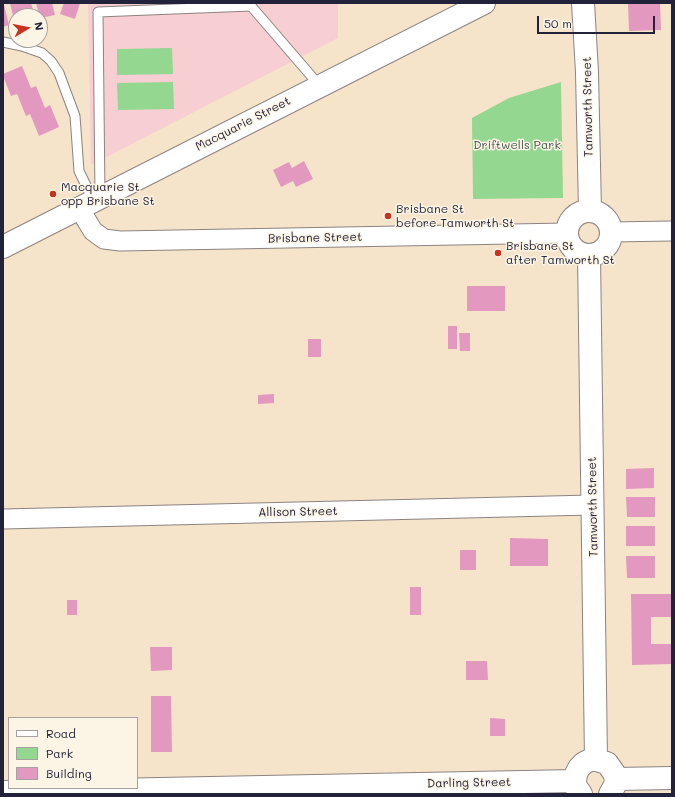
<!DOCTYPE html>
<style>
body{margin:0}
#map{position:relative;width:675px;height:797px;overflow:hidden;background:#f6e4ca;font-family:Mali,sans-serif}
canvas{display:block}
.frame{position:absolute;inset:0;border:4px solid #22223b;pointer-events:none}
.legend{position:absolute;left:8px;top:717px;width:130px;height:72px;box-sizing:border-box;background:#fcf5e5;border:1px solid #a5a1a1;margin:0;padding:5px 7px;list-style:none;font-size:12px;color:#22223b}
.legend li{display:flex;align-items:center;gap:8px;height:20px}
.legend b{width:20px;border:1px solid #a5a1a1}
.north{position:absolute;left:8px;top:8px;width:40px;height:40px;box-sizing:border-box;background:#fcf5e5;border:1px solid #a5a1a1;border-radius:50%;rotate:80deg;font-size:11px;font-weight:700;line-height:16px;text-align:center;color:#22223b}
.north::after{content:'';display:block;margin:auto;width:14px;height:18px;background:#c8321e;clip-path:polygon(50% 0,100% 100%,50% 72%,0 100%)}
.scale{position:absolute;left:537px;top:16px;width:118px;height:18px;box-sizing:border-box;border:2px solid #22223b;border-top:0;padding-left:5px;font-size:12px;line-height:14px;white-space:nowrap;color:#22223b;-webkit-text-stroke:3px #fcf5e5;paint-order:stroke}
</style>
<div id="map">
<canvas width="675" height="797"></canvas>
<div class="frame"></div>
<ul class="legend">
<li><b style="height:5px;background:#fff"></b>Road</li>
<li><b style="height:11px;background:#93d790"></b>Park</li>
<li><b style="height:11px;background:#e398bf"></b>Building</li>
</ul>
<div class="north">N</div>
<div class="scale">50 m</div>
</div>
<script>
const context = document.querySelector('canvas').getContext('2d');
context.lineJoin = 'round';
function paint(path, color) { context.fillStyle = color; context.fill(path, 'evenodd'); }
const poly = rows => new Path2D(rows.map(r => 'M' + r).join(''));
function stroke(path, color, width, dash) { context.strokeStyle = color; context.lineWidth = width; context.lineCap = dash ? 'butt' : 'round'; context.setLineDash(dash || []); context.stroke(path); }
function write(font, color, halo, rows, align = 'center') {
  context.font = font + ' Mali,sans-serif'; context.lineWidth = 3; context.setLineDash([]); context.textBaseline = 'middle'; context.strokeStyle = halo; context.fillStyle = color; for (const [text, x, y, turn = 0] of rows) {
    context.save(); context.translate(x, y); context.rotate((+turn || 0) * Math.PI / 180); context.textAlign = isNaN(turn) ? turn : align; if (halo) context.strokeText(text, 0, 0); context.fillText(text, 0, 0); context.restore();
  }
}
const built = poly([
 [88,3,338,3,338,38,91,165]
]);
const green = poly([
 [172,48,173,74,117,75,117,49],
 [173,82,174,109,118,110,117,83],
 [561,82,563,198,473,199,472,118,509,98]
]);
const building = poly([
 [10,3,31,3,35,16,16,16,15,25],
 [36,3,52,3,55,15,40,18],
 [64,3,80,3,75,19,60,14],
 [628,3,660,3,661,30,629,31],
 [3,5,4,5,9,25,3,27],
 [22,66,31,88,36,86,45,108,50,105,59,127,39,136,30,114,26,116,17,94,11,96,3,76,3,74],
 [304,161,313,179,296,187,293,181,281,187,273,170,289,162,292,168],
 [467,286,505,286,505,311,467,311],
 [448,326,457,326,457,349,448,349],
 [459,333,470,333,470,351,460,351],
 [308,339,321,339,321,357,308,357],
 [274,394,274,403,258,404,258,395],
 [654,468,654,488,626,489,626,469],
 [626,497,655,497,655,517,627,517],
 [626,526,655,526,655,546,626,546],
 [510,538,548,539,548,566,510,566],
 [460,550,476,550,476,570,460,570],
 [626,556,655,556,655,578,627,578],
 [410,587,421,587,421,615,410,615],
 [631,594,672,594,672,617,651,617,651,644,672,644,672,664,632,665],
 [67,600,77,600,77,615,67,615],
 [150,647,172,647,172,670,151,671],
 [466,661,487,661,488,680,466,680],
 [151,696,171,696,172,752,151,752],
 [490,718,505,719,505,736,490,736]
]);
const lane = poly([
 [3,42,22,46,42,53,51,61,59,73,75,116,79,171,93,200],
 [100,197,98,12,251,6,319,85]
]);
const street = poly([
 [79,208,93,231,104,239,120,241,567,233],
 [610,232,672,231],
 [3,519,592,505]
]);
const secondary = poly([
 [583,3,587,72,590,211],
 '567 233a22 22 0 1 1 44 0a22 22 0 1 1-44 0Z',
 [3,247,484,3],
 [589,255,596,760],
 [616,779,672,778],
 [3,792,575,781],
 [581,794,576,787,575,781,576,774,579,768,584,763,590,760,596,760,607,763,614,773,616,779,615,785,610,794]
]);
const markers = [
 [53,194,4,"#c8321e"],
 [388,216,4,"#c8321e"],
 [498,253,4,"#c8321e"]
];
const streetNames = [
 ["Tamworth Street",588,107,-91],
 ["Macquarie Street",243,124,-27],
 ["Brisbane Street",315,238,-1],
 ["Tamworth Street",593,507,-91],
 ["Allison Street",298,512,-1],
 ["Darling Street",469,783,-1]
];
const parkNames = [
 ["Driftwells Park",517,145]
];
const poiNames = [
 ["Macquarie St",61,187],
 ["opp Brisbane St",61,201],
 ["Brisbane St",396,209],
 ["before Tamworth St",396,223],
 ["Brisbane St",506,246],
 ["after Tamworth St",506,260]
];
paint(built, '#f7cfd2');
paint(green, '#93d790');
paint(building, '#e398bf');
stroke(lane, '#8c8382', 11);
stroke(street, '#8c8382', 21);
stroke(secondary, '#8c8382', 24);
stroke(lane, '#fff', 9);
stroke(street, '#fff', 19);
stroke(secondary, '#fff', 22);
for (const [x, y, r, color] of markers) { const dot = new Path2D(); dot.arc(x, y, r, 0, 2 * Math.PI); context.fillStyle = color; context.fill(dot); stroke(dot, '#fcf5e5', 1.5); }
write('12px', '#22223b', '#fcf5e5', streetNames);
write('12px', '#445854', '#fcf5e5', parkNames);
write('12px', '#22223b', '#fcf5e5', poiNames, 'left');
</script>
